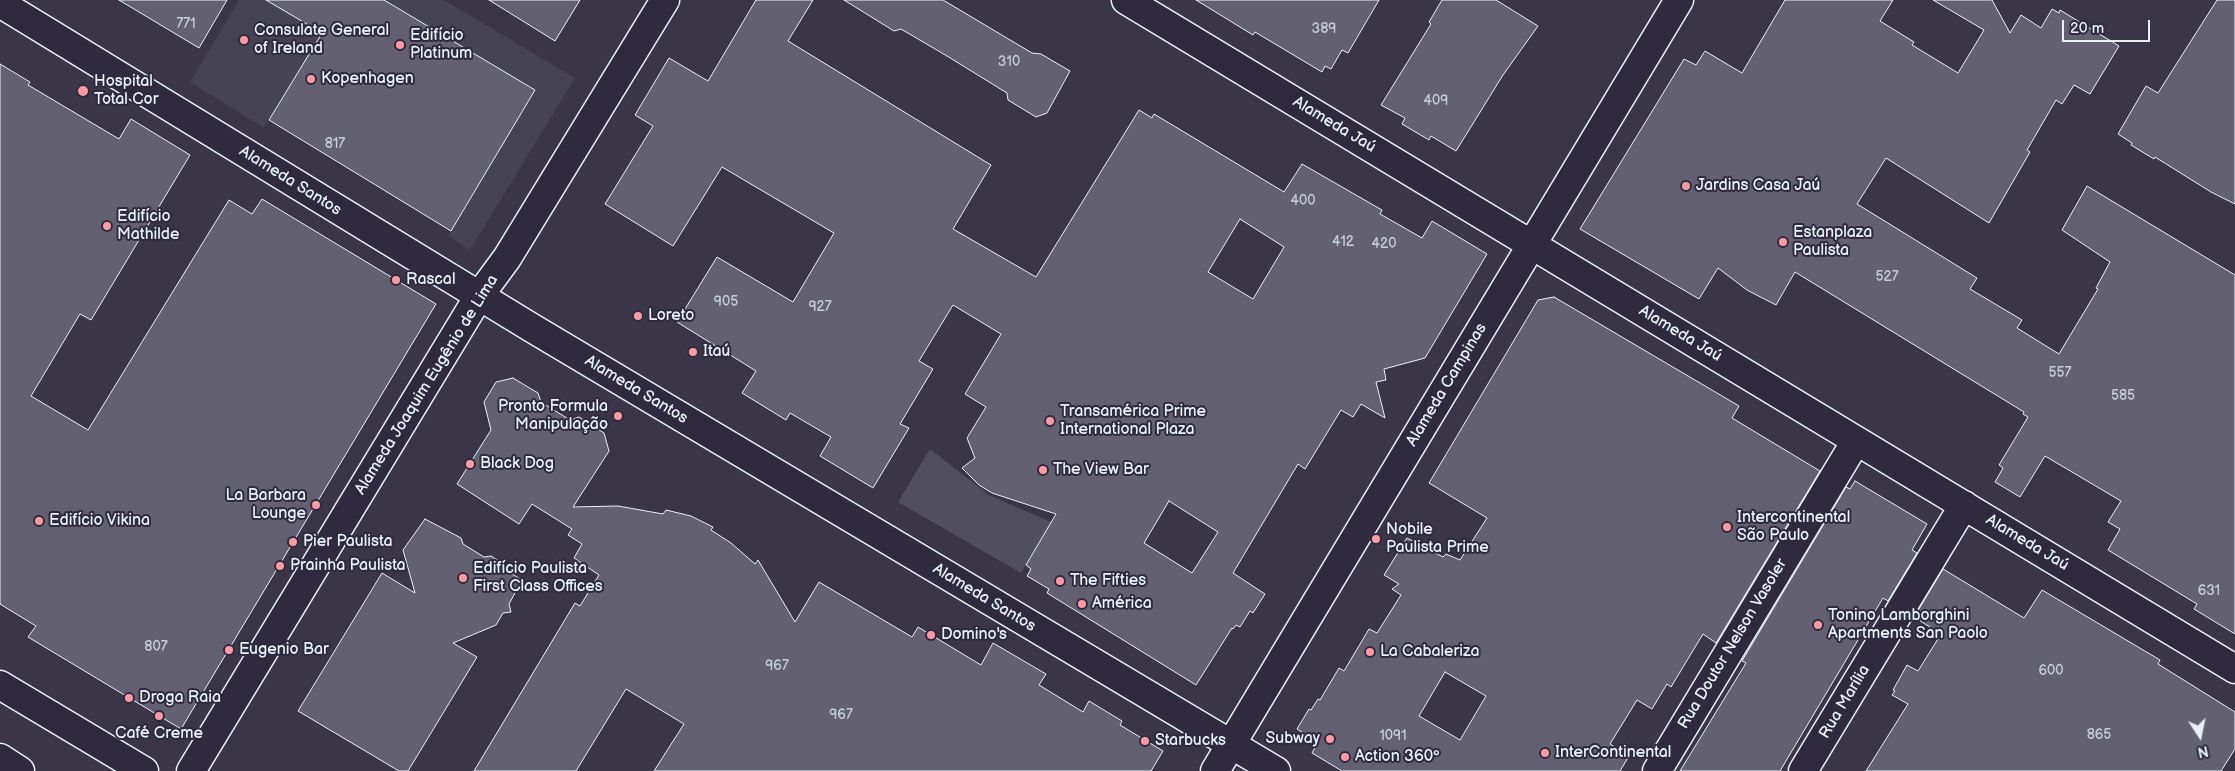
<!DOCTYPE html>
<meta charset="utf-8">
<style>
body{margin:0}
#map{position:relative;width:2235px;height:771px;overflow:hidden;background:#3a3648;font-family:"Balsamiq Sans",sans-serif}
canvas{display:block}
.north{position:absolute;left:2175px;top:711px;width:50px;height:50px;-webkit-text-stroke:4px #2f2a3d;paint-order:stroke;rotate:169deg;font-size:14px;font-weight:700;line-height:20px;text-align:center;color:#e8f1f8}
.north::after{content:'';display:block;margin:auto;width:18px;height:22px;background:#e8f1f8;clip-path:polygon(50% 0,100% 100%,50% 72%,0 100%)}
.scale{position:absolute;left:2062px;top:20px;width:88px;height:22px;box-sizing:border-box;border:2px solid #e8f1f8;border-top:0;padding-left:6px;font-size:15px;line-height:18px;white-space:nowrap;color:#e8f1f8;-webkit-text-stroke:4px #2f2a3d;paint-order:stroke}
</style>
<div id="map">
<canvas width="2235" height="771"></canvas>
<div class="north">N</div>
<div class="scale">20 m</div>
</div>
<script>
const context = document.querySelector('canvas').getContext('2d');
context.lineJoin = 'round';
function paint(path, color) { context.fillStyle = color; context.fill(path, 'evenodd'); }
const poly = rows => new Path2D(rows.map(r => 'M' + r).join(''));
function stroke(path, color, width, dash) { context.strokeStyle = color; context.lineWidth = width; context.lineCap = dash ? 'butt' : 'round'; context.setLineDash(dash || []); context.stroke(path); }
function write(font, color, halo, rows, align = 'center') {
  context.font = font + ' "Balsamiq Sans",sans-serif'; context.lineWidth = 4; context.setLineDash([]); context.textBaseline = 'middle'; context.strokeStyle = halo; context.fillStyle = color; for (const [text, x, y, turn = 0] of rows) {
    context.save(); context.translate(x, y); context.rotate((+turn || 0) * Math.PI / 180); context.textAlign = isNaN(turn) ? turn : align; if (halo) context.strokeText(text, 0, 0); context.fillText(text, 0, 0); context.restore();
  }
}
const built = poly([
 [239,0,444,0,575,78,470,250,448,236,499,152,317,42,264,128,190,82]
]);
const green = poly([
 [930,449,989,495,1051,522,1021,573,898,502]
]);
const building = poly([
 [119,0,227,0,199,48,119,0],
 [266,0,384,0,535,90,451,231,269,120,322,33,266,0],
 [489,0,580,0,555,41,489,0],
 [756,0,813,0,788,41,991,165,953,229,1036,277,1139,110,1152,118,1154,114,1284,192,1302,164,1382,210,1380,214,1422,238,1432,221,1487,254,1425,358,1384,369,1386,380,1376,382,1385,418,1361,404,1353,417,1341,410,1305,469,1298,464,1233,573,1265,594,1253,613,1250,611,1240,627,1236,625,1233,629,1232,628,1196,685,1047,593,1049,589,1027,576,1031,569,1026,565,1056,514,992,493,979,485,962,468,975,458,967,438,986,407,965,394,1001,334,953,305,919,361,933,369,900,424,909,428,873,488,820,456,831,437,790,413,786,420,742,393,756,371,677,322,717,257,793,302,834,233,722,167,673,246,605,204,653,126,635,115,669,58,708,81,756,0],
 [1240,219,1284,247,1253,299,1208,272,1240,219],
 [1169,501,1218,532,1192,573,1144,543,1169,501],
 [844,0,943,0,1032,53,1041,54,1070,71,1047,113,1036,117,1008,100,1007,93,947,56,901,29,894,31,844,0],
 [1196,0,1379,0,1348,53,1342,50,1331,69,1325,66,1322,72,1255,32,1253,35,1196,0],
 [1442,0,1496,0,1538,26,1503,75,1456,151,1431,136,1429,140,1402,124,1405,118,1381,105,1431,24,1429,22,1442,0],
 [1785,0,1893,0,1880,21,1914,42,1912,45,1958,73,1984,30,1933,0,1992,0,2010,33,2021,15,2041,28,2052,9,2059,13,2060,10,2119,46,2090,94,2074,85,2062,104,2056,100,2027,150,2030,152,1989,223,1886,158,1857,204,1977,278,1970,289,2022,320,2017,328,2059,354,2098,289,2096,288,2110,262,2062,230,2087,186,2235,275,2235,634,2194,609,2197,604,2108,550,2120,529,2108,522,2121,501,2045,456,2020,497,1995,482,2003,468,1999,465,2028,417,2023,414,2024,412,1795,272,1776,305,1747,290,1718,268,1699,299,1580,229,1684,59,1696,65,1705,51,1742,73,1785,0],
 [2217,0,2235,0,2235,204,2211,192,2155,157,2154,159,2131,145,2132,143,2118,134,2146,86,2158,93,2217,0],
 [0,64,30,82,28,85,119,139,131,119,190,155,91,320,80,314,31,396,88,430,229,200,252,214,262,199,436,304,181,729,28,637,36,626,0,604,0,64],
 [1554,297,1739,406,1732,418,1820,471,1716,643,1703,634,1671,687,1667,684,1652,709,1637,700,1610,744,1629,756,1620,771,1342,771,1312,753,1318,742,1297,729,1309,709,1311,710,1318,699,1320,700,1339,668,1344,671,1369,629,1377,633,1401,595,1392,589,1399,584,1384,575,1407,538,1443,557,1446,554,1460,560,1487,518,1429,483,1538,300,1554,297],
 [1445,672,1486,696,1460,740,1419,716,1445,672],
 [513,378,538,393,541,402,570,420,579,417,604,433,609,451,573,507,618,506,663,514,666,510,691,516,713,527,711,530,731,543,755,564,758,560,795,622,819,582,912,637,918,627,981,665,993,643,1046,674,1039,685,1083,712,1089,701,1122,721,1120,725,1163,751,1151,771,654,771,684,724,626,689,576,771,474,771,575,603,580,606,599,575,574,558,582,544,568,535,572,529,532,504,519,524,457,484,491,430,484,402,496,382,513,378],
 [1855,481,1927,524,1912,550,1917,553,1888,601,1883,598,1780,771,1680,771,1746,663,1742,661,1846,487,1850,489,1855,481],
 [425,519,461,538,463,544,484,557,491,556,508,567,509,572,522,580,509,604,511,612,503,613,496,625,453,643,477,657,408,771,399,771,298,711,382,573,415,593,403,550,425,519],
 [1943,569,2024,618,2042,590,2160,660,2158,664,2235,712,2235,749,2221,771,1866,771,1908,704,1892,695,1895,691,1893,690,1907,665,1918,671,1941,634,1914,617,1943,569]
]);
const street = poly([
 [1126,0,2235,669],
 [191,771,479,296,507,258,665,0],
 [1215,771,1679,0],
 [1657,771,1856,441],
 [1803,771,1964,505]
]);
const secondary = poly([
 [0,3,532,328,1276,771]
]);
const primary = poly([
 [0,685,144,771],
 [0,758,20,771]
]);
const markers = [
 [244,40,5,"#ff9aa2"],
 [400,45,5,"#ff9aa2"],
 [311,79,5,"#ff9aa2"],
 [83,91,6,"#ff9aa2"],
 [1686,186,5,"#ff9aa2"],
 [107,226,5,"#ff9aa2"],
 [1783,242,5,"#ff9aa2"],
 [396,280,5,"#ff9aa2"],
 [638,316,5,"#ff9aa2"],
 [693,352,5,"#ff9aa2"],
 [618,416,5,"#ff9aa2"],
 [1050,421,5,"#ff9aa2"],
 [470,464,5,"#ff9aa2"],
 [1043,470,5,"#ff9aa2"],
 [316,505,5,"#ff9aa2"],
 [39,521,5,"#ff9aa2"],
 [1727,527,5,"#ff9aa2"],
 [1376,539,5,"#ff9aa2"],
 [293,542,5,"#ff9aa2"],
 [280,566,5,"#ff9aa2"],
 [463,578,5,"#ff9aa2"],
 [1060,581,5,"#ff9aa2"],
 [1082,604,5,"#ff9aa2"],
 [1818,625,5,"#ff9aa2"],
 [931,635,5,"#ff9aa2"],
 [229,650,5,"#ff9aa2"],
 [1370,652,5,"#ff9aa2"],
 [129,698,5,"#ff9aa2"],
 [159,716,5,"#ff9aa2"],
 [1330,739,5,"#ff9aa2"],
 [1145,741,5,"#ff9aa2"],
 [1545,753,5,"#ff9aa2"],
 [1345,757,5,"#ff9aa2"]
];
const numberNames = [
 ["771",186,24],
 ["389",1324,29],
 ["310",1009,62],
 ["409",1436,101],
 ["817",335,144],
 ["400",1303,201],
 ["412",1343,242],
 ["420",1384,244],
 ["527",1887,277],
 ["905",726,302],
 ["927",820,307],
 ["557",2060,373],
 ["585",2123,396],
 ["631",2209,591],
 ["807",156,647],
 ["967",777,666],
 ["600",2051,671],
 ["967",841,715],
 ["865",2099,735],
 ["1091",1393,736]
];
const poiNames = [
 ["Consulate General",254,31],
 ["of Ireland",254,49],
 ["Edifício",410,36],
 ["Platinum",410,54],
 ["Kopenhagen",321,79],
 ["Hospital",94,82],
 ["Total Cor",94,100],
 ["Jardins Casa Jaú",1696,186],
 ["Edifício",117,217],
 ["Mathilde",117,235],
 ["Estanplaza",1793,233],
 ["Paulista",1793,251],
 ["Rascal",406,280],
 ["Loreto",648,316],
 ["Itaú",703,352],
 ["Pronto Formula",608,407,"right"],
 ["Manipulação",608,425,"right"],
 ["Transamérica Prime",1060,412],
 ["International Plaza",1060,430],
 ["Black Dog",480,464],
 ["The View Bar",1053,470],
 ["La Barbara",306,496,"right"],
 ["Lounge",306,514,"right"],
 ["Intercontinental",1737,518],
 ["São Paulo",1737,536],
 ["Edifício Vikina",49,521],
 ["Nobile",1386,530],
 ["Paulista Prime",1386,548],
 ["Pier Paulista",303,542],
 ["Prainha Paulista",290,566],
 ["Edifício Paulista",473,569],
 ["First Class Offices",473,587],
 ["The Fifties",1070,581],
 ["América",1092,604],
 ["Tonino Lamborghini",1828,616],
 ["Apartments San Paolo",1828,634],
 ["Domino's",941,635],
 ["Eugenio Bar",239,650],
 ["La Cabaleriza",1380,652],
 ["Droga Raia",139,698],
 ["Café Creme",159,734,"center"],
 ["Subway",1320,739,"right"],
 ["Starbucks",1155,741],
 ["InterContinental",1555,753],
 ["Action 360º",1355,757]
];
const streetNames = [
 ["Alameda Jaú",1334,125,31],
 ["Alameda Santos",290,181,32],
 ["Alameda Jaú",1680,334,31],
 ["Alameda Joaquim Eugênio de Lima",427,385,-58],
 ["Alameda Campinas",1447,385,-59],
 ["Alameda Santos",636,390,31],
 ["Alameda Jaú",2027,543,31],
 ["Alameda Santos",984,598,31],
 ["Rua Doutor Nelson Vasoler",1733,644,-59],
 ["Rua Marília",1845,702,-59]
];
paint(built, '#464354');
paint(green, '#504e5f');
paint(building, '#636171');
stroke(building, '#e8f1f8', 1);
stroke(street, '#e8f1f8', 31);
stroke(secondary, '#e8f1f8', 31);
stroke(primary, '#e8f1f8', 31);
stroke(street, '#2f2a3d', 28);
stroke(secondary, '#2f2a3d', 28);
stroke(primary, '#2f2a3d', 28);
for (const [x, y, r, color] of markers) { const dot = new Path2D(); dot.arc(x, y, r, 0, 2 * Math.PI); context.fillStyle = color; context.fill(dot); stroke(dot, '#2f2a3d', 2); }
write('14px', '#c7cdd6', null, numberNames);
write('16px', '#e8f1f8', '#2f2a3d', poiNames, 'left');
write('16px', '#e8f1f8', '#2f2a3d', streetNames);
</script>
